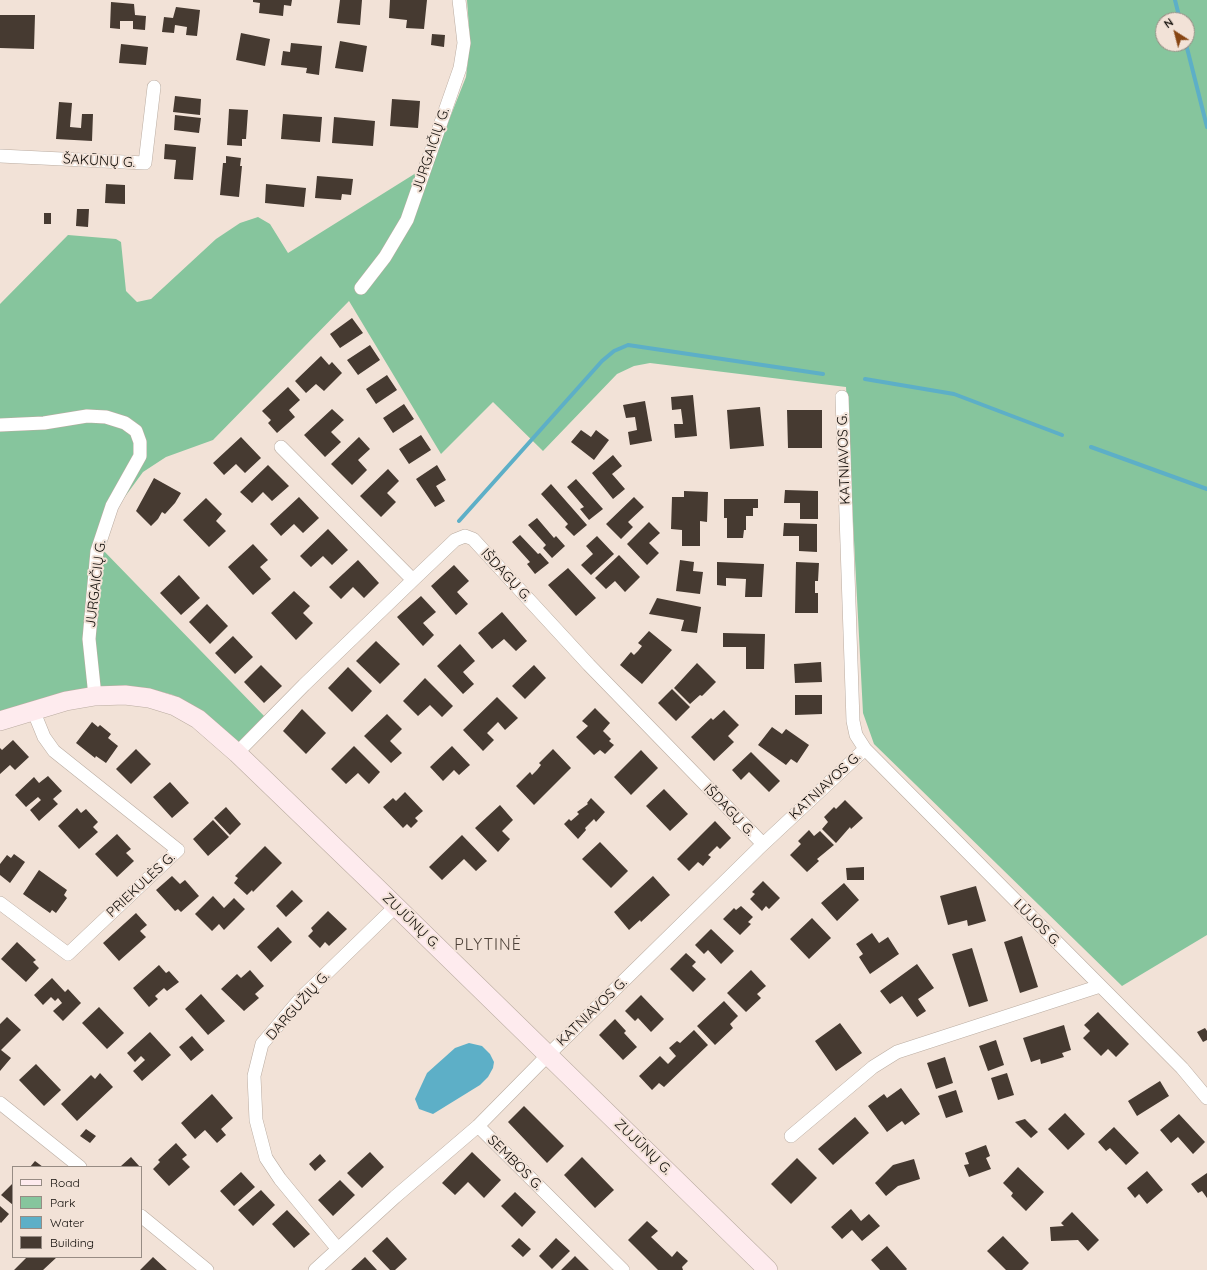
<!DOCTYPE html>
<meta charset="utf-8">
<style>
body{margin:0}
#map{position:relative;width:1207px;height:1270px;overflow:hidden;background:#f2e2d7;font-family:Quicksand,sans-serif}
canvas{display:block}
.legend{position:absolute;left:12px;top:1166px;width:130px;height:92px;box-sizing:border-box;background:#f2e2d7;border:1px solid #978c84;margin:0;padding:5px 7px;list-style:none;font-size:12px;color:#0f0b07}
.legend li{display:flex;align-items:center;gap:8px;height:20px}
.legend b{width:20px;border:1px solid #978c84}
.north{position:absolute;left:1155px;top:12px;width:40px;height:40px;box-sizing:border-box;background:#f2e2d7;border:1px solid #978c84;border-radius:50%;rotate:324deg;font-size:11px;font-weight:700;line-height:16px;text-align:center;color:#0f0b07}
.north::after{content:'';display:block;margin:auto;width:14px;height:18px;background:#874513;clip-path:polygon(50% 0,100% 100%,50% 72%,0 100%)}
</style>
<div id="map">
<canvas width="1207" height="1270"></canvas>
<ul class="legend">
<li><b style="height:5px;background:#feebee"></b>Road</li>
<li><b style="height:11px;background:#86c59d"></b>Park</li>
<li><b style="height:11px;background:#5dafc7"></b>Water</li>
<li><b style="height:11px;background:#463a31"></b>Building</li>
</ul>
<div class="north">N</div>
</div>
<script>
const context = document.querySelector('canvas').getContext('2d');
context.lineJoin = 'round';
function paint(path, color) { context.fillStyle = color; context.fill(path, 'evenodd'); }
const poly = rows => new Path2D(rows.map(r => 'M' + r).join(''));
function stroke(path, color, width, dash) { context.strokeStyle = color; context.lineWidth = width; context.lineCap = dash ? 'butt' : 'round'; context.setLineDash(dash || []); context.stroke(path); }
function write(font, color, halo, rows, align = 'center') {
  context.font = font + ' Quicksand,sans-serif'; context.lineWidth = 4; context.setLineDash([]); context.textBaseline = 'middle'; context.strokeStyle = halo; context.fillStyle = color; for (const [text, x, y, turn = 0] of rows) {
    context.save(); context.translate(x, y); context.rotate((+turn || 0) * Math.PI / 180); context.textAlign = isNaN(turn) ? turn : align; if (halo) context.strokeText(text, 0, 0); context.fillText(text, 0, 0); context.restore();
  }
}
const green = poly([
 [467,0,1207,0,1207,935,1122,986,874,744,863,713,846,387,650,363,634,366,617,374,543,451,493,402,441,454,349,301,213,440,166,457,143,472,124,498,109,524,101,548,266,718,239,746,197,709,173,695,147,688,110,686,72,691,0,713,0,304,68,235,116,239,121,242,126,291,137,302,151,299,216,239,240,223,258,217,270,224,288,253,432,163,466,77,470,41],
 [1163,20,1187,20,1187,44,1163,44]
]);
const water = poly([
 [469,1043,482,1046,490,1054,494,1062,493,1068,488,1077,480,1085,433,1114,419,1109,415,1099,427,1073,455,1048]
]);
const stream = poly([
 [1175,0,1180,20],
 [1186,44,1207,127],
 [865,379,954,394,1062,435],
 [1091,447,1207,489],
 [459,521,602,361,614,351,628,345,823,374]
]);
const building = poly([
 [253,0,292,0,291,6,284,5,283,16,259,13,260,3,253,2],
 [340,0,362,0,360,25,337,23],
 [390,0,427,0,424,29,406,28,407,20,389,18],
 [111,2,134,4,135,15,146,16,145,30,133,29,133,21,120,21,120,29,110,28],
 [176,7,200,10,197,36,186,35,187,27,175,25,174,33,162,32,164,17,173,18],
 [0,15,35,15,34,49,0,48],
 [241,33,270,39,265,66,236,60],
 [432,34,445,35,444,47,431,45],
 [340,41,367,46,363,72,335,68],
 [291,43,322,46,319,75,306,73,307,68,281,65,283,51,290,52],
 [121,44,148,47,146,65,119,63],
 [175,96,201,99,200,115,173,112],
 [392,99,420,101,418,128,390,126],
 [59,102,72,103,70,127,81,128,82,114,93,114,92,141,56,139],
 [229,109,248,110,246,139,242,139,242,146,227,145],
 [283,114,322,117,320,142,281,139],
 [175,115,201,118,199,133,174,130],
 [334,117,375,121,373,146,332,143],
 [165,144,196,147,193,180,174,179,176,160,164,159],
 [226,156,241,158,240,166,242,166,239,197,220,195,223,163,226,163],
 [317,176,353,179,351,195,342,194,341,200,315,198],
 [106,184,125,185,125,204,105,203],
 [266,184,306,188,304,207,265,203],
 [77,209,89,209,88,227,76,226],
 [44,213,51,213,51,224,44,224],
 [352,318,363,333,340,348,330,334],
 [370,345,380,360,358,375,347,360],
 [321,356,329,365,332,362,342,373,324,391,316,384,306,393,295,381],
 [387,375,397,390,376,404,366,389],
 [288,387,300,400,289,410,295,417,277,433,268,423,271,420,262,411],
 [693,395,697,436,675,438,674,424,683,424,681,409,672,410,671,397],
 [645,401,652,441,630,445,628,432,637,430,635,417,626,418,623,405],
 [404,404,414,419,393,433,383,418],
 [760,407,764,446,730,449,727,410],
 [332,409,344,420,331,432,341,442,325,457,304,435],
 [787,410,822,410,822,448,788,448],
 [581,430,591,437,596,430,609,440,594,460,571,442],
 [421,435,431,450,409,464,399,449],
 [241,437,261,458,245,473,236,464,224,475,213,463],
 [359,437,370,449,358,460,367,470,352,485,331,464],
 [613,455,622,466,612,474,625,489,613,499,592,473],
 [268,465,289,486,272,501,263,492,252,503,240,492],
 [437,465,446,480,436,486,445,501,435,507,416,479],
 [388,469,399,481,387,493,396,502,381,517,360,496],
 [154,478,181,493,175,503,165,514,162,512,158,519,151,526,136,511],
 [576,479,603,509,589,520,580,509,584,507,567,487],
 [551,484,587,525,574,536,565,527,568,524,541,494],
 [785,490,818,491,818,519,800,519,800,503,784,503],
 [684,491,708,492,707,522,700,521,700,546,682,546,682,530,671,529,672,497,684,497],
 [299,497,319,518,303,533,294,524,281,536,270,524],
 [634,497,644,507,628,522,633,527,621,539,606,524],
 [206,498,222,514,216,521,226,531,209,547,183,520],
 [724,499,758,499,758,508,753,508,753,516,746,516,746,530,744,530,743,538,727,538,727,518,724,518],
 [537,518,554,538,556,536,565,546,552,558,543,548,546,545,528,525],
 [649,522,660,533,649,543,659,553,647,565,627,544],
 [784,523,817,524,817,552,799,551,799,536,783,536],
 [328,529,348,550,332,565,323,556,311,567,300,556],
 [520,535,538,554,540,553,549,563,535,574,527,564,530,562,512,542],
 [597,536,614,554,591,575,581,565,593,554,586,546],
 [253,544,268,560,260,567,271,579,253,595,228,567],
 [619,555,640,577,625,592,615,581,606,589,595,578],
 [358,560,379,583,364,598,353,587,341,599,329,587],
 [680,560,694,562,693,571,703,572,700,594,676,591],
 [717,562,764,564,762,597,745,597,746,579,726,578,726,586,717,585],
 [796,562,819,563,818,581,815,581,815,593,818,593,818,613,795,613],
 [454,565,469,581,457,592,468,604,456,615,431,586],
 [568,568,596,598,576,616,548,585],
 [179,575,200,598,181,615,160,593],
 [294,591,310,606,303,613,313,623,296,640,271,613],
 [421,596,436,612,423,623,434,635,423,646,397,617],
 [657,598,701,607,697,633,681,631,684,620,649,614],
 [207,604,228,626,210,644,189,622],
 [502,612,527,641,516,651,504,639,492,649,478,633],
 [649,631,672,650,642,684,620,665,631,652,634,655,638,651,642,646,638,643],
 [723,633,765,634,764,669,746,669,746,647,723,647],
 [233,636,253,657,235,674,215,653],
 [376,641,400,664,380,684,356,661],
 [460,644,475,661,463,672,474,684,463,694,437,666],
 [821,662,822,682,795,683,794,664],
 [697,663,716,682,702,696,700,695,690,704,674,688],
 [261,665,282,686,264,703,244,682],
 [534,665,546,678,525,699,512,686],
 [348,667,372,691,352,712,328,688],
 [425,678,453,706,442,717,430,705,418,716,403,701],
 [672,689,690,707,676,721,658,703],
 [795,695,822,695,822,714,795,715],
 [497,697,518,718,505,730,498,722,487,733,494,740,483,751,463,730],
 [595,708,610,723,603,731,611,739,609,741,614,745,605,754,600,750,594,755,576,737,588,726,582,721],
 [302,709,326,733,306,754,283,731],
 [724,710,739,725,728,736,734,742,714,761,691,737,711,718,713,720],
 [387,714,402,729,390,741,402,753,391,763,364,736],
 [92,722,98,727,100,725,111,734,108,738,118,746,106,763,96,756,95,758,76,743],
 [772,727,782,734,786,729,809,745,797,763,791,759,786,765,758,745],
 [13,740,29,757,15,770,10,765,0,774,0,748,2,750],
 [354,746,380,772,369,784,358,773,346,784,331,769],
 [452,746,470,765,459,775,454,770,443,781,430,767],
 [136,749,151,764,131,784,116,769],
 [553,749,571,768,534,805,516,786,530,772,532,775,537,770,541,765,539,763],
 [641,750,658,768,631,795,614,777],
 [751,752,780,781,769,792,749,772,741,780,732,770],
 [48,776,62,791,53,799,58,804,39,821,30,810,41,800,38,797,26,807,15,795,34,777,39,783],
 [170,782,189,803,172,818,153,797],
 [664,789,688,814,670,831,646,806],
 [405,792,423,811,415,818,418,821,411,828,407,824,403,828,383,807,393,798,396,801],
 [591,798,605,812,596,822,594,819,585,828,586,830,578,839,564,824,569,819,571,821,579,814,577,812,588,804,587,803],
 [845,800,863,818,851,829,850,827,836,843,822,829,828,822,824,817,834,807,836,809],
 [500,805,513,820,502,831,510,839,498,852,475,828],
 [226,807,241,824,230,835,214,818],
 [77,808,81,813,86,809,98,822,93,827,98,832,79,849,58,826],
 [213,820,229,837,208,856,193,839],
 [715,821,731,838,720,849,717,846,708,855,711,857,703,866,698,862,689,871,677,859],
 [809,830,814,836,820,831,834,845,817,859,819,861,807,872,790,855,801,844,798,841],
 [117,834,131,849,126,853,134,861,117,877,95,854],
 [462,835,487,861,476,871,464,859,442,880,429,867],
 [600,842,628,871,611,888,582,859],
 [265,846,282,863,253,892,252,890,247,895,234,883,238,878,235,876],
 [14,854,25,862,10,883,0,875,0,864,7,855,11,858],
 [864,867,864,880,847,880,846,868],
 [39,870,67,890,64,895,67,898,56,913,52,910,50,913,23,894],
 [172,876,180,884,185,880,199,896,181,912,178,909,175,911,156,890],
 [653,876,670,895,641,922,640,920,629,930,614,912],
 [763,881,780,898,769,909,766,906,762,911,750,899,755,894,752,892],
 [844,883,859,900,837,921,821,903],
 [976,886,986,921,968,926,967,920,948,925,940,896],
 [292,890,303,901,286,917,276,906],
 [213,896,224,908,234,898,245,909,224,930,219,924,212,931,195,914],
 [741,906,753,917,748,922,751,924,740,935,723,919,734,908,736,910],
 [328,911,347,929,329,946,325,942,320,948,308,936,313,931,311,928],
 [136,913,147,925,140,931,146,937,119,961,103,943],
 [812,918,831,938,809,959,790,939],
 [278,927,292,942,271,962,257,947],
 [711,929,734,951,721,964,708,950,704,954,695,945],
 [872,933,879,943,888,937,899,954,870,974,859,957,863,954,856,944],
 [1022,936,1038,987,1020,993,1004,942],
 [17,942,36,960,33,962,39,968,26,982,1,959],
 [972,948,988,1001,969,1007,952,954],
 [686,953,696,962,692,966,706,979,693,992,670,969],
 [917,964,934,988,918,999,926,1011,917,1017,902,996,890,1004,880,991],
 [159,965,166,973,169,971,179,982,167,991,164,988,155,996,158,999,149,1007,133,988],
 [250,970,264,986,255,994,259,998,244,1011,221,989,237,974,241,978],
 [751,970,766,986,757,994,761,998,746,1012,727,993],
 [52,978,65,992,68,989,81,1003,63,1021,53,1011,62,1003,58,998,55,1001,51,997,43,1005,34,995],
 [201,994,225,1021,208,1035,185,1009],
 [641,995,664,1019,651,1032,638,1018,635,1021,625,1011],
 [724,1001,738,1016,730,1024,733,1028,715,1045,697,1026],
 [99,1007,124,1033,107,1049,82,1023],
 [1098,1012,1129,1044,1116,1057,1108,1049,1101,1056,1083,1038,1090,1031,1084,1025],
 [7,1017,21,1030,1,1050,11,1058,0,1071,0,1024],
 [615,1019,626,1031,624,1033,637,1047,623,1060,599,1035],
 [840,1023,862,1053,836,1071,815,1041],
 [1064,1025,1071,1050,1062,1053,1064,1057,1041,1064,1040,1059,1031,1062,1023,1038],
 [1205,1028,1207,1031,1207,1040,1203,1042,1197,1032],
 [694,1030,708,1045,664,1087,659,1083,652,1090,639,1076,660,1056,668,1064,676,1056,669,1048,677,1041,680,1043],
 [150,1032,171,1055,142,1081,133,1071,145,1060,141,1056,135,1062,127,1053],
 [192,1036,204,1050,191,1061,179,1047],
 [996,1040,1004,1065,988,1071,979,1046],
 [945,1057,953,1083,936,1089,927,1063],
 [36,1064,61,1090,44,1106,19,1080],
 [100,1073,113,1087,77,1121,61,1104,91,1075,95,1079],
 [1007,1073,1014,1095,998,1100,991,1078],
 [1160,1081,1169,1096,1137,1116,1128,1101],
 [901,1088,920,1114,905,1125,902,1121,887,1132,868,1106,884,1094,887,1098],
 [956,1090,963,1112,946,1118,938,1096],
 [212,1094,233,1118,221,1129,226,1135,217,1143,205,1130,195,1139,181,1123],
 [524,1106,564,1146,547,1163,508,1122],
 [1065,1113,1085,1134,1068,1150,1048,1129],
 [1179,1114,1205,1142,1193,1154,1178,1137,1171,1143,1160,1130],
 [855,1117,869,1133,833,1165,818,1149],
 [1025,1119,1038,1132,1031,1138,1015,1122],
 [1114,1127,1139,1153,1126,1165,1110,1148,1106,1151,1098,1142],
 [86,1129,96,1136,90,1143,80,1136],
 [176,1143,187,1155,182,1159,190,1167,169,1186,153,1169,160,1162,158,1160],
 [986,1145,990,1156,986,1158,991,1169,969,1177,964,1165,969,1164,965,1153],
 [370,1152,384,1167,362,1188,347,1173],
 [472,1152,501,1180,484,1198,468,1182,455,1195,442,1183],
 [320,1154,326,1161,315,1171,309,1164],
 [131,1157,140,1167,121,1166],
 [582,1157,614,1190,595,1208,564,1175],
 [797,1158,817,1178,791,1204,771,1184],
 [914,1159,920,1179,898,1186,886,1196,875,1183,893,1165],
 [35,1161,43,1167,30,1167],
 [1018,1167,1044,1192,1026,1211,1011,1196,1013,1193,1003,1183],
 [1147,1171,1163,1190,1147,1204,1139,1194,1135,1198,1127,1188],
 [241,1172,255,1187,234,1206,220,1191],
 [1207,1173,1207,1198,1202,1191,1198,1193,1191,1184],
 [340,1180,355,1195,333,1216,318,1200],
 [13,1183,13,1205,1,1195],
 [261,1190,275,1205,253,1226,238,1210],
 [515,1192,536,1212,522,1227,501,1206],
 [0,1206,9,1214,1,1223,0,1222],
 [851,1209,861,1221,869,1214,880,1226,862,1241,852,1230,842,1239,831,1227],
 [287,1210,310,1234,294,1248,272,1224],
 [1072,1212,1099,1240,1088,1251,1078,1240,1051,1241,1050,1227,1064,1226,1061,1223],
 [647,1221,658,1231,651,1237,672,1257,677,1251,688,1261,682,1267,683,1270,658,1270,628,1240],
 [1003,1236,1029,1263,1022,1270,1006,1270,987,1251],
 [387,1237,407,1259,395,1270,390,1270,372,1251],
 [519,1238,531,1249,523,1257,511,1246],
 [556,1238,570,1251,552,1269,539,1256],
 [887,1246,907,1269,906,1270,880,1270,871,1260],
 [575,1256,589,1270,561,1270],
 [27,1257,57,1257,43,1270,14,1270],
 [153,1257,167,1270,140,1270],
 [365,1257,377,1270,351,1270]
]);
const minor = poly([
 [0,156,145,163,154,87],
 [361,288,385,257,407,220,460,68,464,43,459,0],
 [842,397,853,721,856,735,865,749,1182,1068,1207,1098],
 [0,425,44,423,87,416,106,417,125,423,136,431,140,442,140,456,112,506,97,551,89,639,95,696],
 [281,447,413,580],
 [237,753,304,685,413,580,455,540,465,536,473,539,589,665,763,844],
 [0,903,68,954,178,850,54,751,44,737,33,710],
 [0,1103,80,1167],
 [478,1126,623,1270],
 [791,1136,873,1067,897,1052,1100,986],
 [141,1216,207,1270],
 [337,1248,280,1179,266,1158,256,1120,254,1076,262,1044,301,998,396,906],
 [315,1270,395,1197,478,1126,548,1055,758,849,865,749]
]);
const secondary = poly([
 [0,721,66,701,95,696,125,695,149,698,175,706,198,719,237,753,376,887,768,1270]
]);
const streetNames = [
 ["JURGAIČIŲ G.",431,150,-71],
 ["ŠAKŪNŲ G.",99,161,3],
 ["KATNIAVOS G.",844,459,-92],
 ["IŠDAGŲ G.",506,575,47],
 ["JURGAIČIŲ G.",96,584,-83],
 ["KATNIAVOS G.",825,786,-43],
 ["IŠDAGŲ G.",729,810,46],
 ["PRIEKULĖS G.",141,885,-43],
 ["ZUJŪNŲ G.",411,921,44],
 ["LŪJOS G.",1037,923,45],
 ["DARGUŽIŲ G.",298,1006,-48],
 ["KATNIAVOS G.",592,1012,-44],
 ["ZUJŪNŲ G.",643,1147,44],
 ["SEMBOS G.",515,1163,45]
];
const quarterNames = [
 ["PLYTINĖ",488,945]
];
paint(green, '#86c59d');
paint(water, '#5dafc7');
stroke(stream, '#5dafc7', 4);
paint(building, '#463a31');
stroke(minor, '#baaca1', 14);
stroke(secondary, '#baaca1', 20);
stroke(minor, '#fff', 13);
stroke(secondary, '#feebee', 19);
write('14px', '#0f0b07', '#f2e2d7', streetNames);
context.letterSpacing = '1px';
write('16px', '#4d4138', '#f2e2d7', quarterNames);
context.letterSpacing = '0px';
</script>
